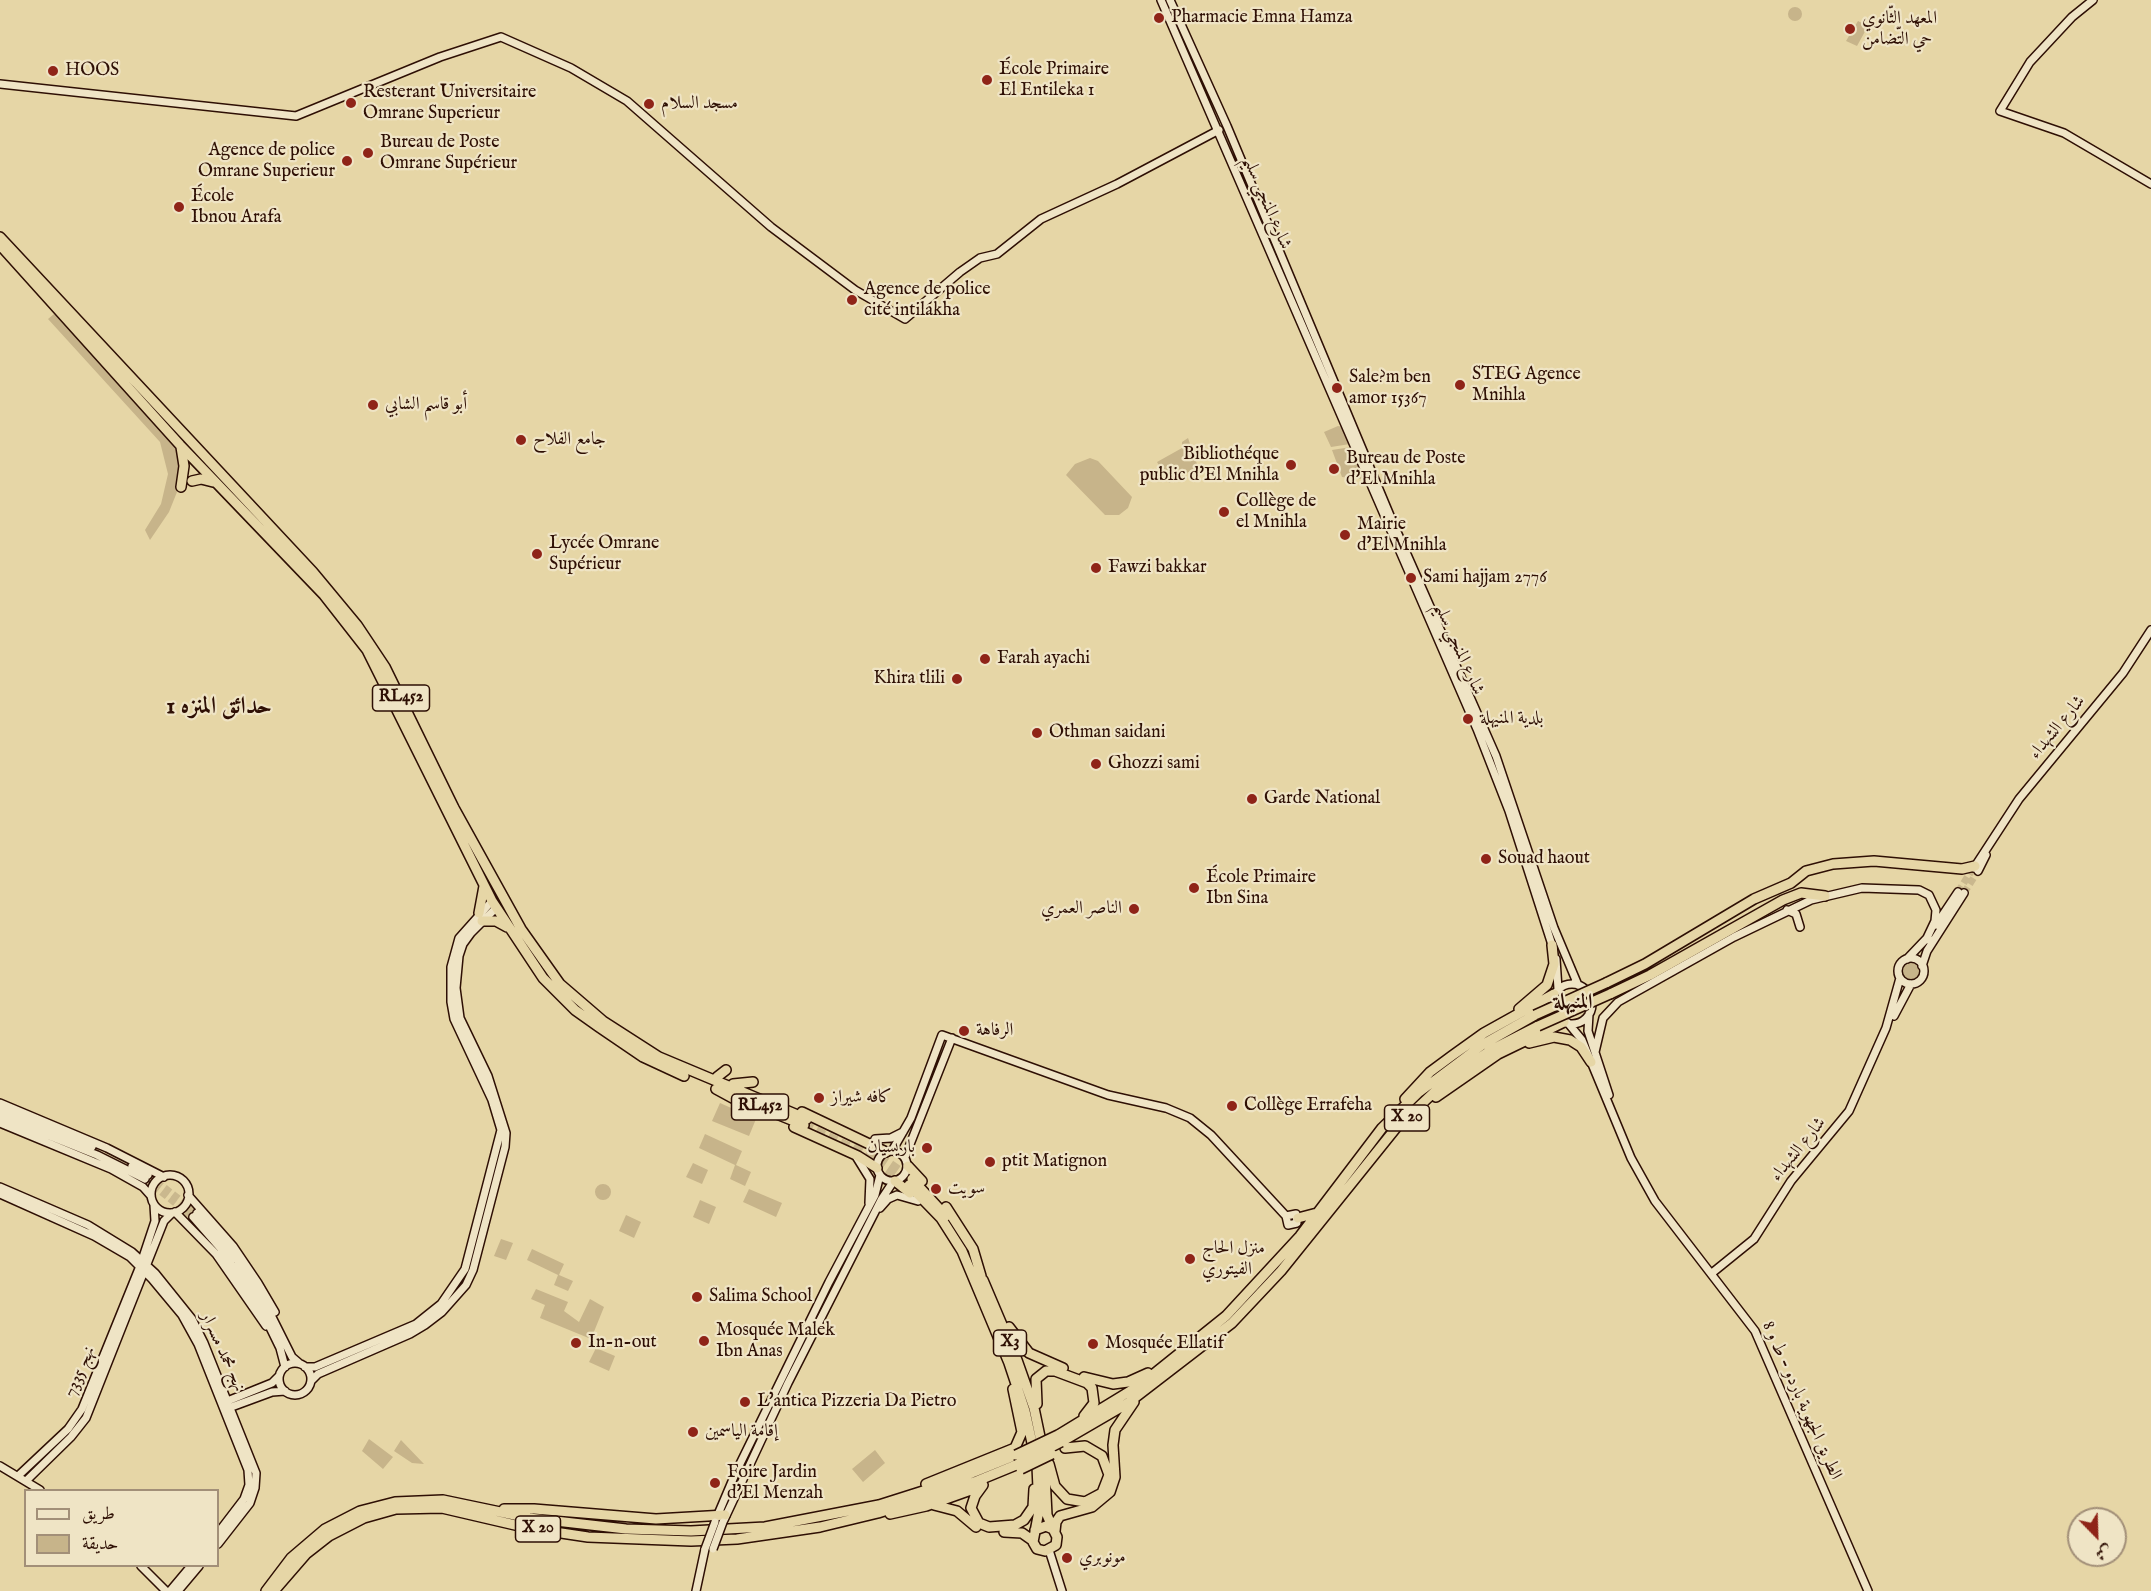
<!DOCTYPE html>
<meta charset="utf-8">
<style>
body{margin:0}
#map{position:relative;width:2151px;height:1591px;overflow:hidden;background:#e6d6a6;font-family:"IM FELL English",Amiri,serif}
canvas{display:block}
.legend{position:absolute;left:24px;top:1489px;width:195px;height:78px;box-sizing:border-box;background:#efe4c5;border:2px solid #a28f78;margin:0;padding:8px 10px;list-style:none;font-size:18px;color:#2e0f04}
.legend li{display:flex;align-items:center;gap:12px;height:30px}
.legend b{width:30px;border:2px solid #a28f78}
.north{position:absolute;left:2067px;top:1507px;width:60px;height:60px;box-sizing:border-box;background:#efe4c5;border:2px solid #a28f78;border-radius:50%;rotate:157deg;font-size:16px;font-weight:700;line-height:24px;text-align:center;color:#2e0f04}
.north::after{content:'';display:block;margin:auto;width:21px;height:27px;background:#8f2418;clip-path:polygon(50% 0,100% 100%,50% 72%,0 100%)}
</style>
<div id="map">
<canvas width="2151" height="1591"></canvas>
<ul class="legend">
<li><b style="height:8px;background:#efe4c5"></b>طريق</li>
<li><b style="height:16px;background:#c7b48a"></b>حديقة</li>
</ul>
<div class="north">ش</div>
</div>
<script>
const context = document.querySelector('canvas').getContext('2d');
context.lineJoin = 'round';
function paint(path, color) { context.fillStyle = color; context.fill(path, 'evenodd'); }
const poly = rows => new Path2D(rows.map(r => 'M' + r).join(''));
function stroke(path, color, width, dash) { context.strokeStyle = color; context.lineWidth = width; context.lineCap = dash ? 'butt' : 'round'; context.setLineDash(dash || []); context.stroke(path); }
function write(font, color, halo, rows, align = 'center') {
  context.font = font + ' "IM FELL English",Amiri,serif'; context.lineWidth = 4.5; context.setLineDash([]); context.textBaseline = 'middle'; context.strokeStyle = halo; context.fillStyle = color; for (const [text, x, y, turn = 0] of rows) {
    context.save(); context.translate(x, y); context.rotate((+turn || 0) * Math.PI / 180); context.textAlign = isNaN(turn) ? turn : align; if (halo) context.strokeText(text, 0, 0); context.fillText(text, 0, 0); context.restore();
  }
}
const green = poly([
 '1788 14a7 7 0 1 1 14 0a7 7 0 1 1-14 0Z',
 [1858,21,1868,26,1857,46,1846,41],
 [54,314,178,446,182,458,179,487,169,512,150,540,145,530,161,504,168,474,160,442,48,319],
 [1338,426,1343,427,1350,444,1331,447,1324,432],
 [1188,438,1198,467,1169,483,1157,462,1182,448,1182,442],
 [1351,447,1365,477,1360,479,1342,477,1332,450],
 [1090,458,1098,461,1132,497,1128,508,1119,515,1105,515,1066,475,1075,464],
 '1901 971a9 9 0 1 1 18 0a9 9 0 1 1-18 0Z',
 [720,1103,756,1119,749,1136,712,1121],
 [705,1134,742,1151,736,1165,751,1172,745,1186,730,1179,735,1165,699,1148],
 [693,1163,708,1170,702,1184,686,1177],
 '595 1192a8 8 0 1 1 16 0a8 8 0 1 1-16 0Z',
 [749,1189,782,1203,776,1217,743,1202],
 [700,1200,716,1207,709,1224,693,1217],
 [626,1215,641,1222,634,1238,619,1231],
 [501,1239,513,1243,506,1260,494,1256],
 [532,1249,564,1264,559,1275,573,1281,568,1291,554,1285,558,1275,527,1260],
 [536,1289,568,1302,564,1311,579,1322,590,1299,604,1307,591,1339,540,1318,545,1305,531,1299],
 [596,1348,615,1356,609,1371,589,1362],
 [369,1439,393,1457,383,1469,362,1451],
 [401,1440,424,1464,412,1463,394,1451],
 [875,1450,885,1463,863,1482,852,1469]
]);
const secondaryTunnel = poly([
 [1958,892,1972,870],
 [1964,893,1978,871],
 [148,1175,197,1213],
 [145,1179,193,1217]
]);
const highwayTunnel = poly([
 [804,1125,860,1152,909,1185],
 [857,1142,912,1179]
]);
const secondary = poly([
 [1161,0,1477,729,1509,811,1553,948],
 [1170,0,1227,126,1394,525,1496,756,1554,928,1578,985],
 [2093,0,2072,17,2030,62,2000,111,2064,133,2151,184],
 [0,84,296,116,440,57,501,37,571,68,627,101,771,227,855,290,905,319,960,272,980,258,997,254,1041,219,1117,184,1219,130],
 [1974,868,2019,799,2123,673,2151,630],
 [1978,871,1986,855],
 [1787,910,1796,914,1800,927],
 [1936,925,1958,892],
 '1898 971a13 13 0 1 1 26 0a13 13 0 1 1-26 0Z',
 [1556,959,1558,989],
 [1907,959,1928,937],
 [1922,966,1927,951,1964,893],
 '1552 1004a20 20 0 1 1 40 0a20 20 0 1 1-40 0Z',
 [1589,1014,1588,1031,1609,1095],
 [1894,1016,1911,984],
 [1568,1023,1582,1040,1631,1158,1655,1201,1755,1331,1868,1591],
 [1595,1052,1603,1018,1618,1002,1734,937,1811,900,1862,888,1919,890,1929,895,1936,910,1935,921,1926,940],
 [0,1103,107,1148,164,1177],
 [0,1109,92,1147],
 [0,1116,97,1155,145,1179],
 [0,1123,111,1169,143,1187,151,1196],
 [875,1139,891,1138,903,1132],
 '877 1166a15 15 0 1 1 30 0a15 15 0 1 1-30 0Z',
 [892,1151,911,1118,942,1035,1108,1095,1166,1108,1190,1118,1211,1135,1286,1216,1288,1225,1297,1223,1296,1214,1286,1216],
 [905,1157,952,1038],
 [857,1158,870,1179,869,1203],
 [132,1166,148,1175],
 '151 1194a19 19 0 1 1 38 0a19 19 0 1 1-38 0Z',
 [0,1187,88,1225,132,1252,155,1273,192,1319,204,1343,256,1473,255,1488,250,1503,218,1544],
 [0,1194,94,1236,130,1257,152,1279,182,1315,198,1344,248,1470,249,1485,244,1499,218,1533],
 [188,1195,233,1246,258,1283,275,1312],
 [880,1208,888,1199,897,1195,918,1201],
 [175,1212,216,1254,266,1326],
 [197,1213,237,1260,268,1309,292,1357,299,1363],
 [193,1217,221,1249,259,1305,280,1348,285,1367],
 [1712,1273,1754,1239,1791,1181,1849,1111,1886,1028,1900,978],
 '279 1379a16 16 0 1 1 32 0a16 16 0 1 1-32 0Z',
 [305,1367,315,1367,416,1324,441,1304,465,1269,501,1130,492,1100,454,1019,451,1002,451,967,459,938,492,901],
 [311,1381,318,1374,410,1334,425,1325,442,1312,466,1285,473,1270,505,1147,506,1133,488,1076,460,1018,456,988,459,956,463,944,471,933,496,908],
 [225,1402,272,1383,279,1376],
 [226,1409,272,1392,285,1391],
 [0,1466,40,1490],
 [18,1476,68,1429,82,1409,140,1266,155,1221,154,1205],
 [26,1481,71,1437,86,1418,164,1221,172,1213],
 [716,1519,736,1472,829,1282,875,1195,880,1175],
 [724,1520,788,1383,881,1200,893,1182],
 [1049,1550,1062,1591],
 [141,1566,166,1591],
 [170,1591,191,1566],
 [178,1591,199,1566],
 [696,1591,705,1549]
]);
const highway = poly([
 [0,237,313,572,357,625,385,667,454,808,521,929,560,984,603,1021,659,1057,807,1119],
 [0,245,180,445,324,595,367,650,492,901,543,978,575,1010,599,1027,643,1057,684,1076],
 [181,447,184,466,181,487],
 [192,481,201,479,213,482],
 [479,913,484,886],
 [482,921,496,921,507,927],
 [1606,983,1645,964,1754,899,1791,883,1806,871,1833,864,1874,861,1962,869,1975,866],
 [1610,994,1650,975,1783,900,1801,893,1825,896],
 [1519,1009,1547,985,1554,964,1552,945],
 [1529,1043,1554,1037,1570,1040,1581,1047,1591,1062],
 [717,1077,726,1070],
 [733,1084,753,1082],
 [716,1089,751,1108],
 [1436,1097,1498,1054,1564,1022],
 [1405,1099,1430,1072,1453,1055,1484,1033,1554,994],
 [747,1102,804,1125],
 [802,1112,886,1152],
 [794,1127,858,1156,877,1168],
 [908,1166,922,1181],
 [912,1179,946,1216],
 [895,1181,910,1193],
 [909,1185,941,1218,962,1251,1009,1363,1025,1411,1037,1466,1039,1511,1033,1542,1037,1549,1045,1551,1056,1545,1057,1537,1053,1529,1046,1526,1035,1530],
 [946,1207,973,1249,981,1276],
 [1298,1218,1317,1213],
 [983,1280,1017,1360,1034,1408,1044,1456,1047,1515,1053,1529],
 [1009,1327,1029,1353,1063,1368],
 [1084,1377,1113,1384,1128,1382,1148,1373],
 [1037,1404,1036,1379,1046,1371,1055,1371,1087,1383,1092,1388,1094,1403,1084,1416],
 [1058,1435,1140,1385,1226,1316,1300,1236,1382,1128,1418,1093,1482,1045,1535,1015],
 [1061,1442,1128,1403,1232,1323,1281,1271,1396,1128,1445,1082,1491,1050,1538,1026],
 [1049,1464,1055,1486,1067,1499,1085,1502,1102,1493,1109,1475,1102,1456,1085,1446,1065,1448],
 [926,1484,1015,1448,1022,1432,1013,1389],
 [983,1485,975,1496,971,1508,979,1523,989,1527,1015,1525,1024,1520,1033,1507,1034,1489],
 [934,1505,957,1511,976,1527],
 [504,1509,534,1509,656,1519,725,1515],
 [890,1514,926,1506,982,1486],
 [1055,1531,1056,1522,1060,1516,1092,1507,1110,1492,1115,1477,1113,1445,1115,1430,1134,1402],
 [1004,1532,1022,1533,1032,1540],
 [266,1591,291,1558,325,1529,360,1511,395,1502,443,1500,529,1518,626,1529,691,1531,765,1527,879,1505,942,1485,1016,1455],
 [274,1591,306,1554,329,1536,364,1518,396,1509,442,1508,528,1528,588,1537,691,1541,737,1539,820,1527,878,1513,977,1481,1016,1465]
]);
const secondaryBridge = poly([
 [705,1549,715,1522],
 [713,1549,723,1522]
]);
const highwayBridge = poly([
 [1535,1015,1606,983],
 [1538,1026,1610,994],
 [1016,1455,1058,1435],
 [1016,1465,1061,1442],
 [1021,1469,1052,1454]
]);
const markers = [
 [1159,18,6,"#8f2418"],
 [1850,29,6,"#8f2418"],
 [53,71,6,"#8f2418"],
 [987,80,6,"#8f2418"],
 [351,103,6,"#8f2418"],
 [649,104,6,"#8f2418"],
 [368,153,6,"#8f2418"],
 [347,161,6,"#8f2418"],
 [179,207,6,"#8f2418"],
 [852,300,6,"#8f2418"],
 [1460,385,6,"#8f2418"],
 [1337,388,6,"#8f2418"],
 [373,405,6,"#8f2418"],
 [521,440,6,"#8f2418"],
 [1291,465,6,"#8f2418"],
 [1334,469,6,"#8f2418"],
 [1224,512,6,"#8f2418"],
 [1345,535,6,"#8f2418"],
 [537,554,6,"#8f2418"],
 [1096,568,6,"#8f2418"],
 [1411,578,6,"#8f2418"],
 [985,659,6,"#8f2418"],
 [957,679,6,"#8f2418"],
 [1468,719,6,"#8f2418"],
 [1037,733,6,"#8f2418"],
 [1096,764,6,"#8f2418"],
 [1252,799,6,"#8f2418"],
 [1486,859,6,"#8f2418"],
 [1194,888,6,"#8f2418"],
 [1134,909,6,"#8f2418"],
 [964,1031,6,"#8f2418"],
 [819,1098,6,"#8f2418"],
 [1232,1106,6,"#8f2418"],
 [927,1148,6,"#8f2418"],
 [990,1162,6,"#8f2418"],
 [936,1189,6,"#8f2418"],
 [1190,1259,6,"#8f2418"],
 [697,1297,6,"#8f2418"],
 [704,1341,6,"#8f2418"],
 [576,1343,6,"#8f2418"],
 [1093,1344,6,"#8f2418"],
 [745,1402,6,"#8f2418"],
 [693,1432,6,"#8f2418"],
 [715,1483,6,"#8f2418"],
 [1067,1558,6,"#8f2418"]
];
const shields = [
 [401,698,57],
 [760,1107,57],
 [1407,1118,45],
 [1010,1343,33],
 [538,1529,45]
];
const shieldNames = [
 ["RL452",401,698],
 ["RL452",760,1107],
 ["X 20",1407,1118],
 ["X3",1010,1343],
 ["X 20",538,1529]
];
const poiNames = [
 ["Pharmacie Emna Hamza",1171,18],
 ["المعهد الثّانوي",1862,19],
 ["حي التّضامن",1862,40],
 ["École Primaire",999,70],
 ["El Entileka 1",999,91],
 ["HOOS",65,71],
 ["Resterant Universitaire",363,93],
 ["Omrane Superieur",363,114],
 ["مسجد السلام",661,104],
 ["Bureau de Poste",380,143],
 ["Omrane Supérieur",380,164],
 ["Agence de police",335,151,"right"],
 ["Omrane Superieur",335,172,"right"],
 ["École",191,197],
 ["Ibnou Arafa",191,218],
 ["Agence de police",864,290],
 ["cité intilakha",864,311],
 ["STEG Agence",1472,375],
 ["Mnihla",1472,396],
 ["Sale?m ben",1349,378],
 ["amor 15367",1349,399],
 ["أبو قاسم الشابي",385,405],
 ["جامع الفلاح",533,440],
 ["Bibliothéque",1279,455,"right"],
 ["public d'El Mnihla",1279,476,"right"],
 ["Bureau de Poste",1346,459],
 ["d'El Mnihla",1346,480],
 ["Collège de",1236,502],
 ["el Mnihla",1236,523],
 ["Mairie",1357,525],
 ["d'El Mnihla",1357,546],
 ["Lycée Omrane",549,544],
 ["Supérieur",549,565],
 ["Fawzi bakkar",1108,568],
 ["Sami hajjam 2776",1423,578],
 ["Farah ayachi",997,659],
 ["Khira tlili",945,679,"right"],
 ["بلدية المنيهلة",1480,719],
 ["Othman saidani",1049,733],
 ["Ghozzi sami",1108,764],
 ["Garde National",1264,799],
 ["Souad haout",1498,859],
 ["École Primaire",1206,878],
 ["Ibn Sina",1206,899],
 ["الناصر العمري",1122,909,"right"],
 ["الرفاهة",976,1031],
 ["کافه شيراز",831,1098],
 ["Collège Errafeha",1244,1106],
 ["باريسيان",915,1148,"right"],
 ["ptit Matignon",1002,1162],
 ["سويت",948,1189],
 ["منزل الحاج",1202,1249],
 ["الفيتوري",1202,1270],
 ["Salima School",709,1297],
 ["Mosquée Malek",716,1331],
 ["Ibn Anas",716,1352],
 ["In-n-out",588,1343],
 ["Mosquée Ellatif",1105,1344],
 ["L'antica Pizzeria Da Pietro",757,1402],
 ["إقامة الياسمين",705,1432],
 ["Foire Jardin",727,1473],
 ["d'El Menzah",727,1494],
 ["مونوبري",1079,1558]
];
const streetNames = [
 ["شارع المنجي سليم",1266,203,67],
 ["شارع المنجي سليم",1458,649,66],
 ["شارع الشهداء",2058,728,-50],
 ["شارع الشهداء",1799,1150,-51],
 ["نهج محمد مسرار",222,1352,66],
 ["نهج 7335",81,1372,-67],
 ["الطريق الجهوية باردو - ط و 8",1801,1401,66]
];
const quarterNames = [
 ["المنيهلة",1573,1004]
];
const districtNames = [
 ["حدائق المنزه 1",219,708]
];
paint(green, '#c7b48a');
stroke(secondaryTunnel, '#cab88e', 7, [7, 3.5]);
stroke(highwayTunnel, '#cab88e', 9, [9, 4.5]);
stroke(secondary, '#2e0f04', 10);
stroke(highway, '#2e0f04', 12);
stroke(secondary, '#efe4c5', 7);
stroke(highway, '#e6d6a6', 9);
stroke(secondaryBridge, '#2e0f04', 10, []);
stroke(highwayBridge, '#2e0f04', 12, []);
stroke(secondaryBridge, '#efe4c5', 7);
stroke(highwayBridge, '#e6d6a6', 9);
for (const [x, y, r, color] of markers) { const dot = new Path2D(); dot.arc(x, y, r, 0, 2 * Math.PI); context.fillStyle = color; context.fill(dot); stroke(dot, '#efe4c5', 2); }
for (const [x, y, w] of shields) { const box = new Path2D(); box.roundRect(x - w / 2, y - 13, w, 26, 4.5); context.fillStyle = '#efe4c5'; context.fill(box); stroke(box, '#2e0f04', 1.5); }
write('bold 16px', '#2e0f04', null, shieldNames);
write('18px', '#2e0f04', '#efe4c5', poiNames, 'left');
write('18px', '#2e0f04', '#efe4c5', streetNames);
write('bold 21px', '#2e0f04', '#efe4c5', quarterNames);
write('bold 24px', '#2e0f04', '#efe4c5', districtNames);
</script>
